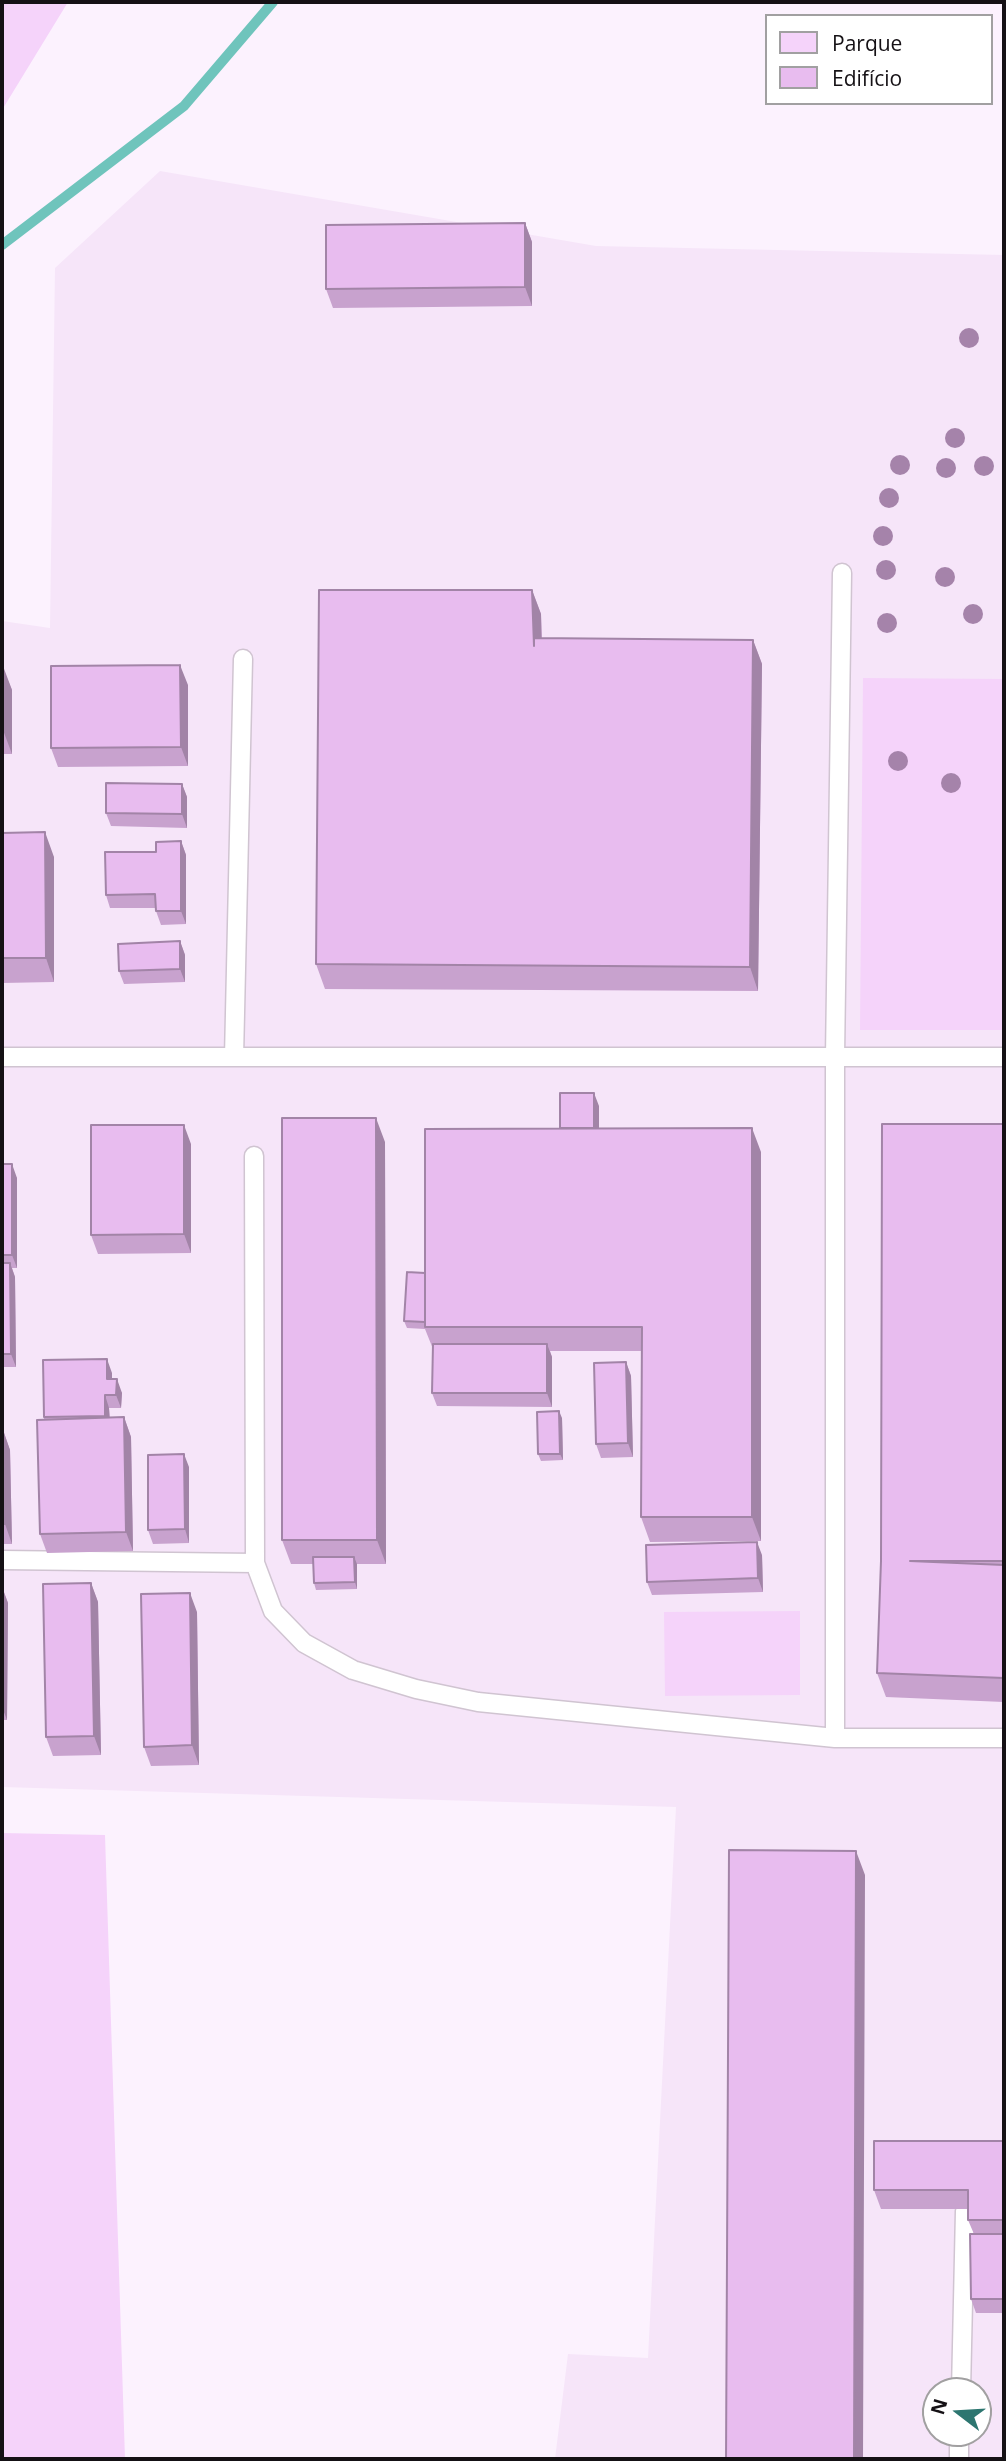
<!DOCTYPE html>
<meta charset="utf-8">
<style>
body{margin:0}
#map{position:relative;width:1006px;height:2461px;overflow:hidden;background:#fcf2fe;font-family:"Open Sans",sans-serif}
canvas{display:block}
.frame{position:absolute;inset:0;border:4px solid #151115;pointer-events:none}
.legend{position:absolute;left:765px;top:14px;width:228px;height:91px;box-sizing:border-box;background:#fff;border:2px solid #a1a0a1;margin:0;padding:9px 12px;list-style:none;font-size:21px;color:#151115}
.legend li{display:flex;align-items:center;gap:14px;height:35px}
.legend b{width:35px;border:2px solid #a1a0a1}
.north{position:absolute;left:922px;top:2377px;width:70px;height:70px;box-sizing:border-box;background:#fff;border:2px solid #a1a0a1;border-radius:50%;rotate:287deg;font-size:19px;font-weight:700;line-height:28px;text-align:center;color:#151115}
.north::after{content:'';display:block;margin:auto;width:24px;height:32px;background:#2d7670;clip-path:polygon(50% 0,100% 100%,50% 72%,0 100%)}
</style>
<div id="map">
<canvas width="1006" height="2461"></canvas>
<div class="frame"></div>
<ul class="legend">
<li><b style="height:19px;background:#f5d3fa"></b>Parque</li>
<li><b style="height:19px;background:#e8bcef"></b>Edifício</li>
</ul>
<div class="north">N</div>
</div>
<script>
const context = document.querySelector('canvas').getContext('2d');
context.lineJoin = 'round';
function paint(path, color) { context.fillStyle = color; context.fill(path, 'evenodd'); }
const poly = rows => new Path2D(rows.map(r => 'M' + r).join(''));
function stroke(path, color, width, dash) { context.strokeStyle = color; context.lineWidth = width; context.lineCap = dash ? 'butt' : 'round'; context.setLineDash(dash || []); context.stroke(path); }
const built = poly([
 [160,171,596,246,1004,255,1004,2459,555,2459,568,2354,648,2358,676,1807,2,1787,2,621,50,628,55,268],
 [936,2391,978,2391,978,2433,936,2433]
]);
const green = poly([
 [2,2,68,2,2,110],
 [863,678,1004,679,1004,1030,860,1030],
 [800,1611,800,1695,665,1696,664,1612],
 [2,1833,105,1835,125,2459,2,2459]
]);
const stream = poly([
 [2,245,184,106,273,2]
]);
const lane = poly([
 [842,573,835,1056,835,1738,1004,1738],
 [2,1057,1004,1057],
 [234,1057,243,659],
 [254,1156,255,1563,273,1611,304,1643,353,1670,416,1689,478,1702,835,1738],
 [2,1560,255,1563],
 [961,2391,965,2211],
 [959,2459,959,2433]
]);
const trees = [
 [969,338],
 [955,438],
 [900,465],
 [984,466],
 [946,468],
 [889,498],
 [883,536],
 [886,570],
 [945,577],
 [973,614],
 [887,623],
 [898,761],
 [951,783]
];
const wall = poly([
 [525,223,532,242,532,306,333,308,326,289],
 [532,590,541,614,542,638,753,640,762,664,758,991,325,989,316,964],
 [2,666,12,690,12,754,2,754],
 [188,685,188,766,58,767,51,748],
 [182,784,187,797,187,828,111,826,106,813],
 [2,833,54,857,54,982,2,983],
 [181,841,186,855,186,924,161,925,156,911,156,908,110,908,106,895,156,852],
 [180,941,185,955,185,982,124,984,119,971],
 [599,1106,599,1128,761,1152,761,1541,650,1542,641,1517,642,1351,550,1351,552,1357,552,1407,437,1406,432,1393,433,1349,425,1329,407,1328,404,1321,425,1273,560,1128],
 [1004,1124,1004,1702,886,1697,877,1673],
 [385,1142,386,1564,357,1564,357,1589,316,1590,314,1583,314,1564,291,1564,282,1540],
 [191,1144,191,1253,98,1254,91,1235],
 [2,1164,17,1178,17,1268,12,1268,15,1277,16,1367,2,1367],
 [626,1362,631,1376,633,1457,601,1458,596,1444],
 [112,1373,112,1379,122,1393,121,1408,109,1408,110,1418,124,1417,131,1437,133,1551,47,1553,40,1534,44,1417],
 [562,1418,563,1460,541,1461,538,1454],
 [2,1430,3,1430,10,1450,12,1544,2,1544],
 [189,1467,189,1543,153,1544,148,1530],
 [762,1555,763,1592,652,1595,647,1582],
 [91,1583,98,1602,101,1755,53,1756,46,1737],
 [2,1587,8,1603,7,1720,2,1720],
 [197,1612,199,1765,151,1766,144,1747],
 [1004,2141,1004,2313,976,2313,971,2299,974,2234,968,2220,968,2209,881,2209,874,2190]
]);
const shadedWall = poly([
 [525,223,532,242,532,306,525,287],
 [532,590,541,614,542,670,534,646],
 [753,640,762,664,758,991,750,967],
 [180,665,188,685,188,766,181,747],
 [3,666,12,690,12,754,3,730],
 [182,784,187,797,187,828,182,814],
 [45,832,54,857,54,982,46,958],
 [181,841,186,855,186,924,181,911],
 [180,941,185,955,185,982,180,969],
 [594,1093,599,1106,599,1152,594,1139],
 [376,1118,385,1142,386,1564,377,1540],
 [184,1125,191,1144,191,1253,184,1234],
 [752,1128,761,1152,761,1541,752,1517],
 [12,1164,17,1178,17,1268,12,1255],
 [10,1263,15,1277,16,1367,11,1354],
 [547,1344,552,1357,552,1407,547,1393],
 [107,1359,112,1373,112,1393,107,1379],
 [626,1362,631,1376,633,1457,628,1443],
 [117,1379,122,1393,121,1408,116,1395],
 [105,1395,109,1408,110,1430,105,1416],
 [559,1411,562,1418,563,1460,560,1454],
 [124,1417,131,1437,133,1551,126,1532],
 [3,1430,10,1450,12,1544,5,1524],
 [184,1454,189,1467,189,1543,185,1529],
 [757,1542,762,1555,763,1592,758,1578],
 [354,1557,357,1564,357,1589,355,1582],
 [91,1583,98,1602,101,1755,94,1736],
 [2,1587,8,1603,7,1720,2,1707],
 [190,1593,197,1612,199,1765,192,1745],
 [856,1851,865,1875,863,2459,854,2459]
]);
const building = poly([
 [525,223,525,287,326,289,326,225,525,223],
 [319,590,532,590,534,646,534,638,753,640,750,967,316,964,319,590],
 [180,665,181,747,51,748,51,666,180,665],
 [2,666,3,666,3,730,2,730,2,666],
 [106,783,182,784,182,814,106,813,106,783],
 [45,832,46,958,2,958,2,833,45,832],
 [181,841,181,911,156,911,155,894,106,895,105,852,156,852,156,842,181,841],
 [180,941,180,969,119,971,118,944,180,941],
 [560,1093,594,1093,594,1128,560,1128,560,1093],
 [282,1118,376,1118,377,1540,282,1540,282,1118],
 [882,1124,1004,1124,1004,1561,910,1561,1004,1565,1004,1678,877,1673,881,1561,882,1124],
 [91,1125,184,1125,184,1234,91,1235,91,1125],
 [752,1128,752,1517,641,1517,642,1327,425,1327,425,1129,752,1128],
 [2,1164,12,1164,12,1255,2,1255,2,1164],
 [2,1263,10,1263,11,1354,2,1354,2,1263],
 [407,1272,425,1273,425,1322,404,1321,407,1272],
 [433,1344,547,1344,547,1393,432,1393,433,1344],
 [107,1359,107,1379,117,1379,116,1395,105,1395,105,1416,44,1417,43,1360,107,1359],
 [626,1362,628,1443,596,1444,594,1363,626,1362],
 [559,1411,560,1454,538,1454,537,1412,559,1411],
 [124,1417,126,1532,40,1534,37,1420,124,1417],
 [2,1430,3,1430,5,1524,2,1524,2,1430],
 [184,1454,185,1529,148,1530,148,1455,184,1454],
 [757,1542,758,1578,647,1582,646,1545,757,1542],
 [313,1557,354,1557,355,1582,314,1583,313,1557],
 [91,1583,94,1736,46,1737,43,1584,91,1583],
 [190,1593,192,1745,144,1747,141,1594,190,1593],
 [729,1850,856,1851,854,2459,726,2459,729,1850],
 [874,2141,1004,2141,1004,2220,968,2220,968,2190,874,2190,874,2141],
 [970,2234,1004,2234,1004,2299,971,2299,970,2234]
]);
paint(built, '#f6e5f9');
paint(green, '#f5d3fa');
stroke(stream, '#6fc4bc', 10);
stroke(lane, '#d0c4d1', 21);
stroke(lane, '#fff', 18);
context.fillStyle = '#a583aa';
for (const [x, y] of trees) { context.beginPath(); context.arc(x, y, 10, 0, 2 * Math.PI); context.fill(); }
paint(wall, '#c8a2ce');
paint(shadedWall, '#a284a7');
paint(building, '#e8bcef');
stroke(building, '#a284a7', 2);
</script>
